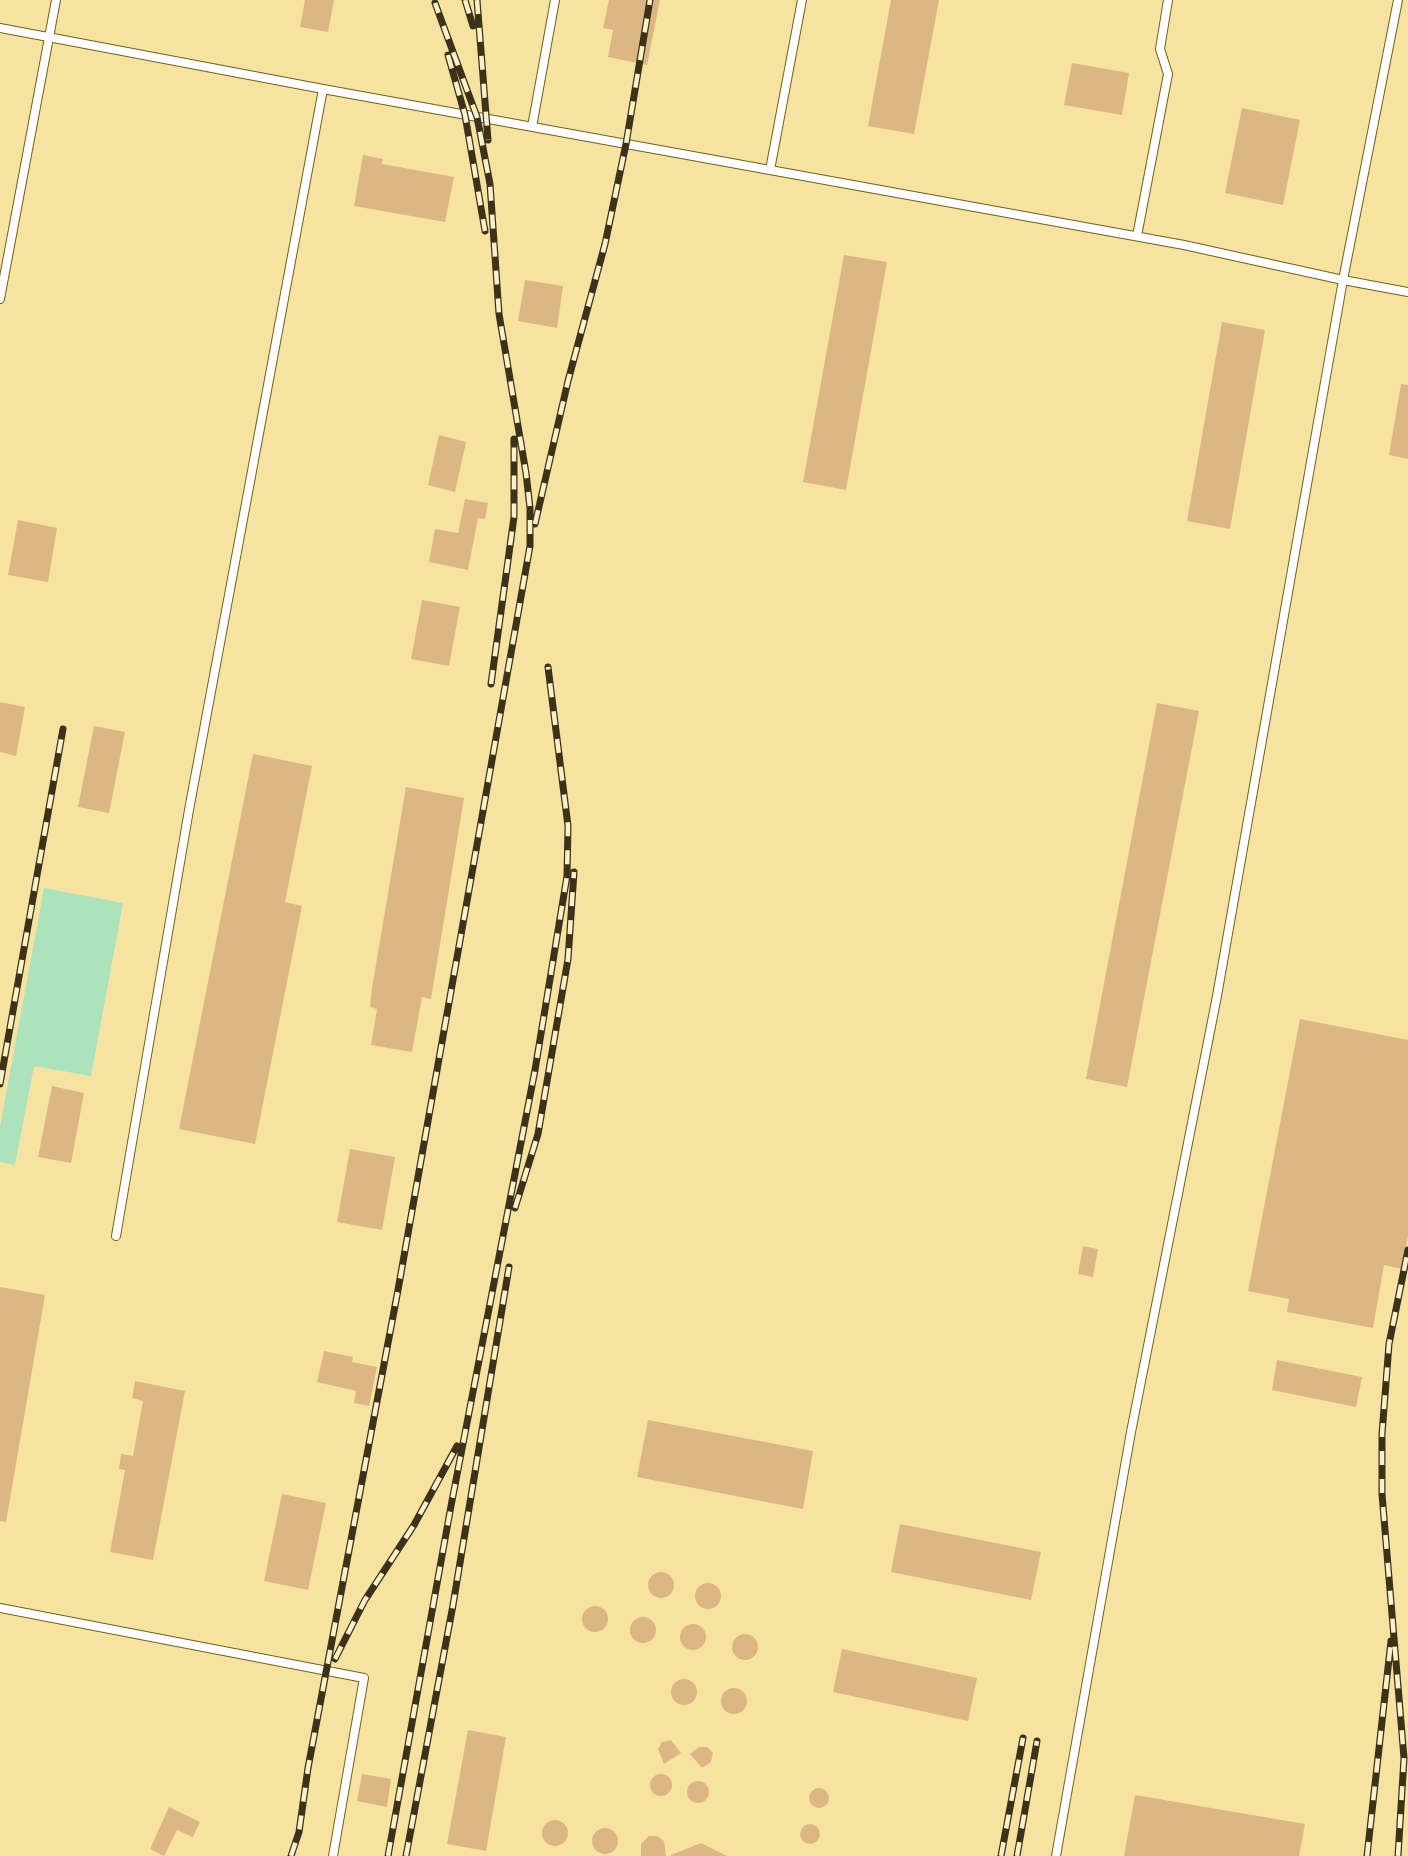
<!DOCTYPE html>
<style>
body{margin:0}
canvas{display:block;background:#f6e39f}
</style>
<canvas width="1408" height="1856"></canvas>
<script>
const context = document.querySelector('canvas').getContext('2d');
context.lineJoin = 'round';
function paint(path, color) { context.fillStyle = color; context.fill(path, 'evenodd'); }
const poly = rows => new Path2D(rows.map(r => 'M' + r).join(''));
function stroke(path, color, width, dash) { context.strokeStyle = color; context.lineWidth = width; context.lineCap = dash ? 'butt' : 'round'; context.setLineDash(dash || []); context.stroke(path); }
const green = poly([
 [44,888,123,903,91,1076,34,1066,15,1165,0,1162,0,1127]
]);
const building = poly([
 [305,0,334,0,328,32,300,27],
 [609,0,660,0,647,65,608,57,613,30,603,28],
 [891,0,939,0,914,134,868,126],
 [1072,63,1129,73,1122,115,1064,105],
 [1242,108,1300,120,1283,205,1225,193],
 [363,155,383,159,382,164,454,177,445,222,354,206],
 [844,255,887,262,846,490,803,482],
 [525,280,563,286,557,328,518,321],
 [1222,322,1265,330,1230,529,1187,521],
 [1401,384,1408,385,1408,459,1389,455],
 [439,435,466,442,455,492,428,485],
 [465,499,488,503,485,519,478,518,468,570,429,562,435,529,458,533],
 [18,520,57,528,48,582,8,575],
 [422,600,460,607,449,666,411,659],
 [0,702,25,707,16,756,0,752],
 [1157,703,1199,711,1127,1087,1086,1079],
 [94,726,125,732,109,813,78,807],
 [253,754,312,766,285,902,302,906,255,1144,179,1129],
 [406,787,464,798,431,999,422,997,412,1052,371,1045,377,1009,370,1007,372,988],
 [1300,1019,1408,1040,1408,1236,1402,1269,1384,1265,1373,1328,1287,1312,1289,1299,1248,1291],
 [52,1086,84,1093,71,1163,38,1157],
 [350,1149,395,1157,382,1230,337,1222],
 [1083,1246,1098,1249,1093,1277,1078,1274],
 [0,1287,45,1295,6,1522,0,1521],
 [324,1351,353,1357,352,1362,377,1367,369,1406,354,1403,356,1391,317,1382],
 [1277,1360,1362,1377,1356,1407,1272,1390],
 [135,1381,185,1391,153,1560,110,1552,125,1470,119,1469,121,1454,133,1456,143,1401,132,1398],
 [648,1420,813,1451,803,1509,637,1477],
 [282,1494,326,1503,308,1590,264,1581],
 [900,1524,1041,1552,1031,1600,891,1572],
 '648 1585a13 13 0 1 1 26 0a13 13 0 1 1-26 0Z',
 '695 1596a13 13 0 1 1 26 0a13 13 0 1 1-26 0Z',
 '582 1619a13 13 0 1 1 26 0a13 13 0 1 1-26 0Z',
 '630 1630a13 13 0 1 1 26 0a13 13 0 1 1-26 0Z',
 '680 1637a13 13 0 1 1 26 0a13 13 0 1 1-26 0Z',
 '732 1647a13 13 0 1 1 26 0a13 13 0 1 1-26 0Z',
 [842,1649,977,1678,968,1721,833,1692],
 '671 1692a13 13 0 1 1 26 0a13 13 0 1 1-26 0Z',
 '721 1701a13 13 0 1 1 26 0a13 13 0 1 1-26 0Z',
 [468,1730,506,1737,486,1851,447,1844],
 [671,1740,681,1753,664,1764,658,1749,662,1742],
 [699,1747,707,1747,713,1753,711,1762,702,1768,690,1754],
 [362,1774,391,1779,387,1807,357,1801],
 '650 1785a11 11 0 1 1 22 0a11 11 0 1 1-22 0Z',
 '687 1792a11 11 0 1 1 22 0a11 11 0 1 1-22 0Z',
 '809 1798a10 10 0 1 1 20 0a10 10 0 1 1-20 0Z',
 [1135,1795,1305,1824,1299,1856,1124,1856],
 [169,1807,200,1822,193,1837,177,1830,164,1856,150,1849],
 '542 1833a13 13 0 1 1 26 0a13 13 0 1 1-26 0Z',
 '800 1834a10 10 0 1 1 20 0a10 10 0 1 1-20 0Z',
 '592 1841a13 13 0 1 1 26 0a13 13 0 1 1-26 0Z',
 [649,1836,657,1836,664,1841,666,1856,641,1856,641,1844],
 [701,1843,727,1856,671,1856,671,1855]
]);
const lane = poly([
 [0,28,323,89,1184,245,1343,280,1398,0],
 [532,127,555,0],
 [770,170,802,0],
 [1137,236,1168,74,1160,49,1168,0],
 [0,299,56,0],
 [116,1236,189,810,323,89],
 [0,1608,364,1678,333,1856],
 [1056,1856,1131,1432,1217,996,1343,280,1408,292]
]);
const rail = poly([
 [465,0,473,26],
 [477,0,488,140],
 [448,55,465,115,485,231],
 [535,524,568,381,605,244,626,144,650,0],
 [491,684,514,517,514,439],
 [0,1084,63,729],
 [515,1208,538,1134,568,959,574,872],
 [335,1659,365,1600,414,1525,457,1446],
 [291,1856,299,1832,308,1768,398,1290,530,546,530,508,526,473,499,314,490,184,477,117,435,3],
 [388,1856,451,1506,535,1070,567,876,568,826,548,667],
 [406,1856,453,1605,509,1267],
 [1001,1856,1023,1738],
 [1017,1856,1037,1741],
 [1367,1856,1391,1641],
 [1398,1856,1404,1758,1382,1494,1382,1434,1389,1344,1408,1250]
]);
paint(green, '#abe3bd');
paint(building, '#ddb783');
stroke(lane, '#71601a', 10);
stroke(lane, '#fff', 8);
stroke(rail, '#3b3219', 7);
stroke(rail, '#fbf1c8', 4.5, [14]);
</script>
